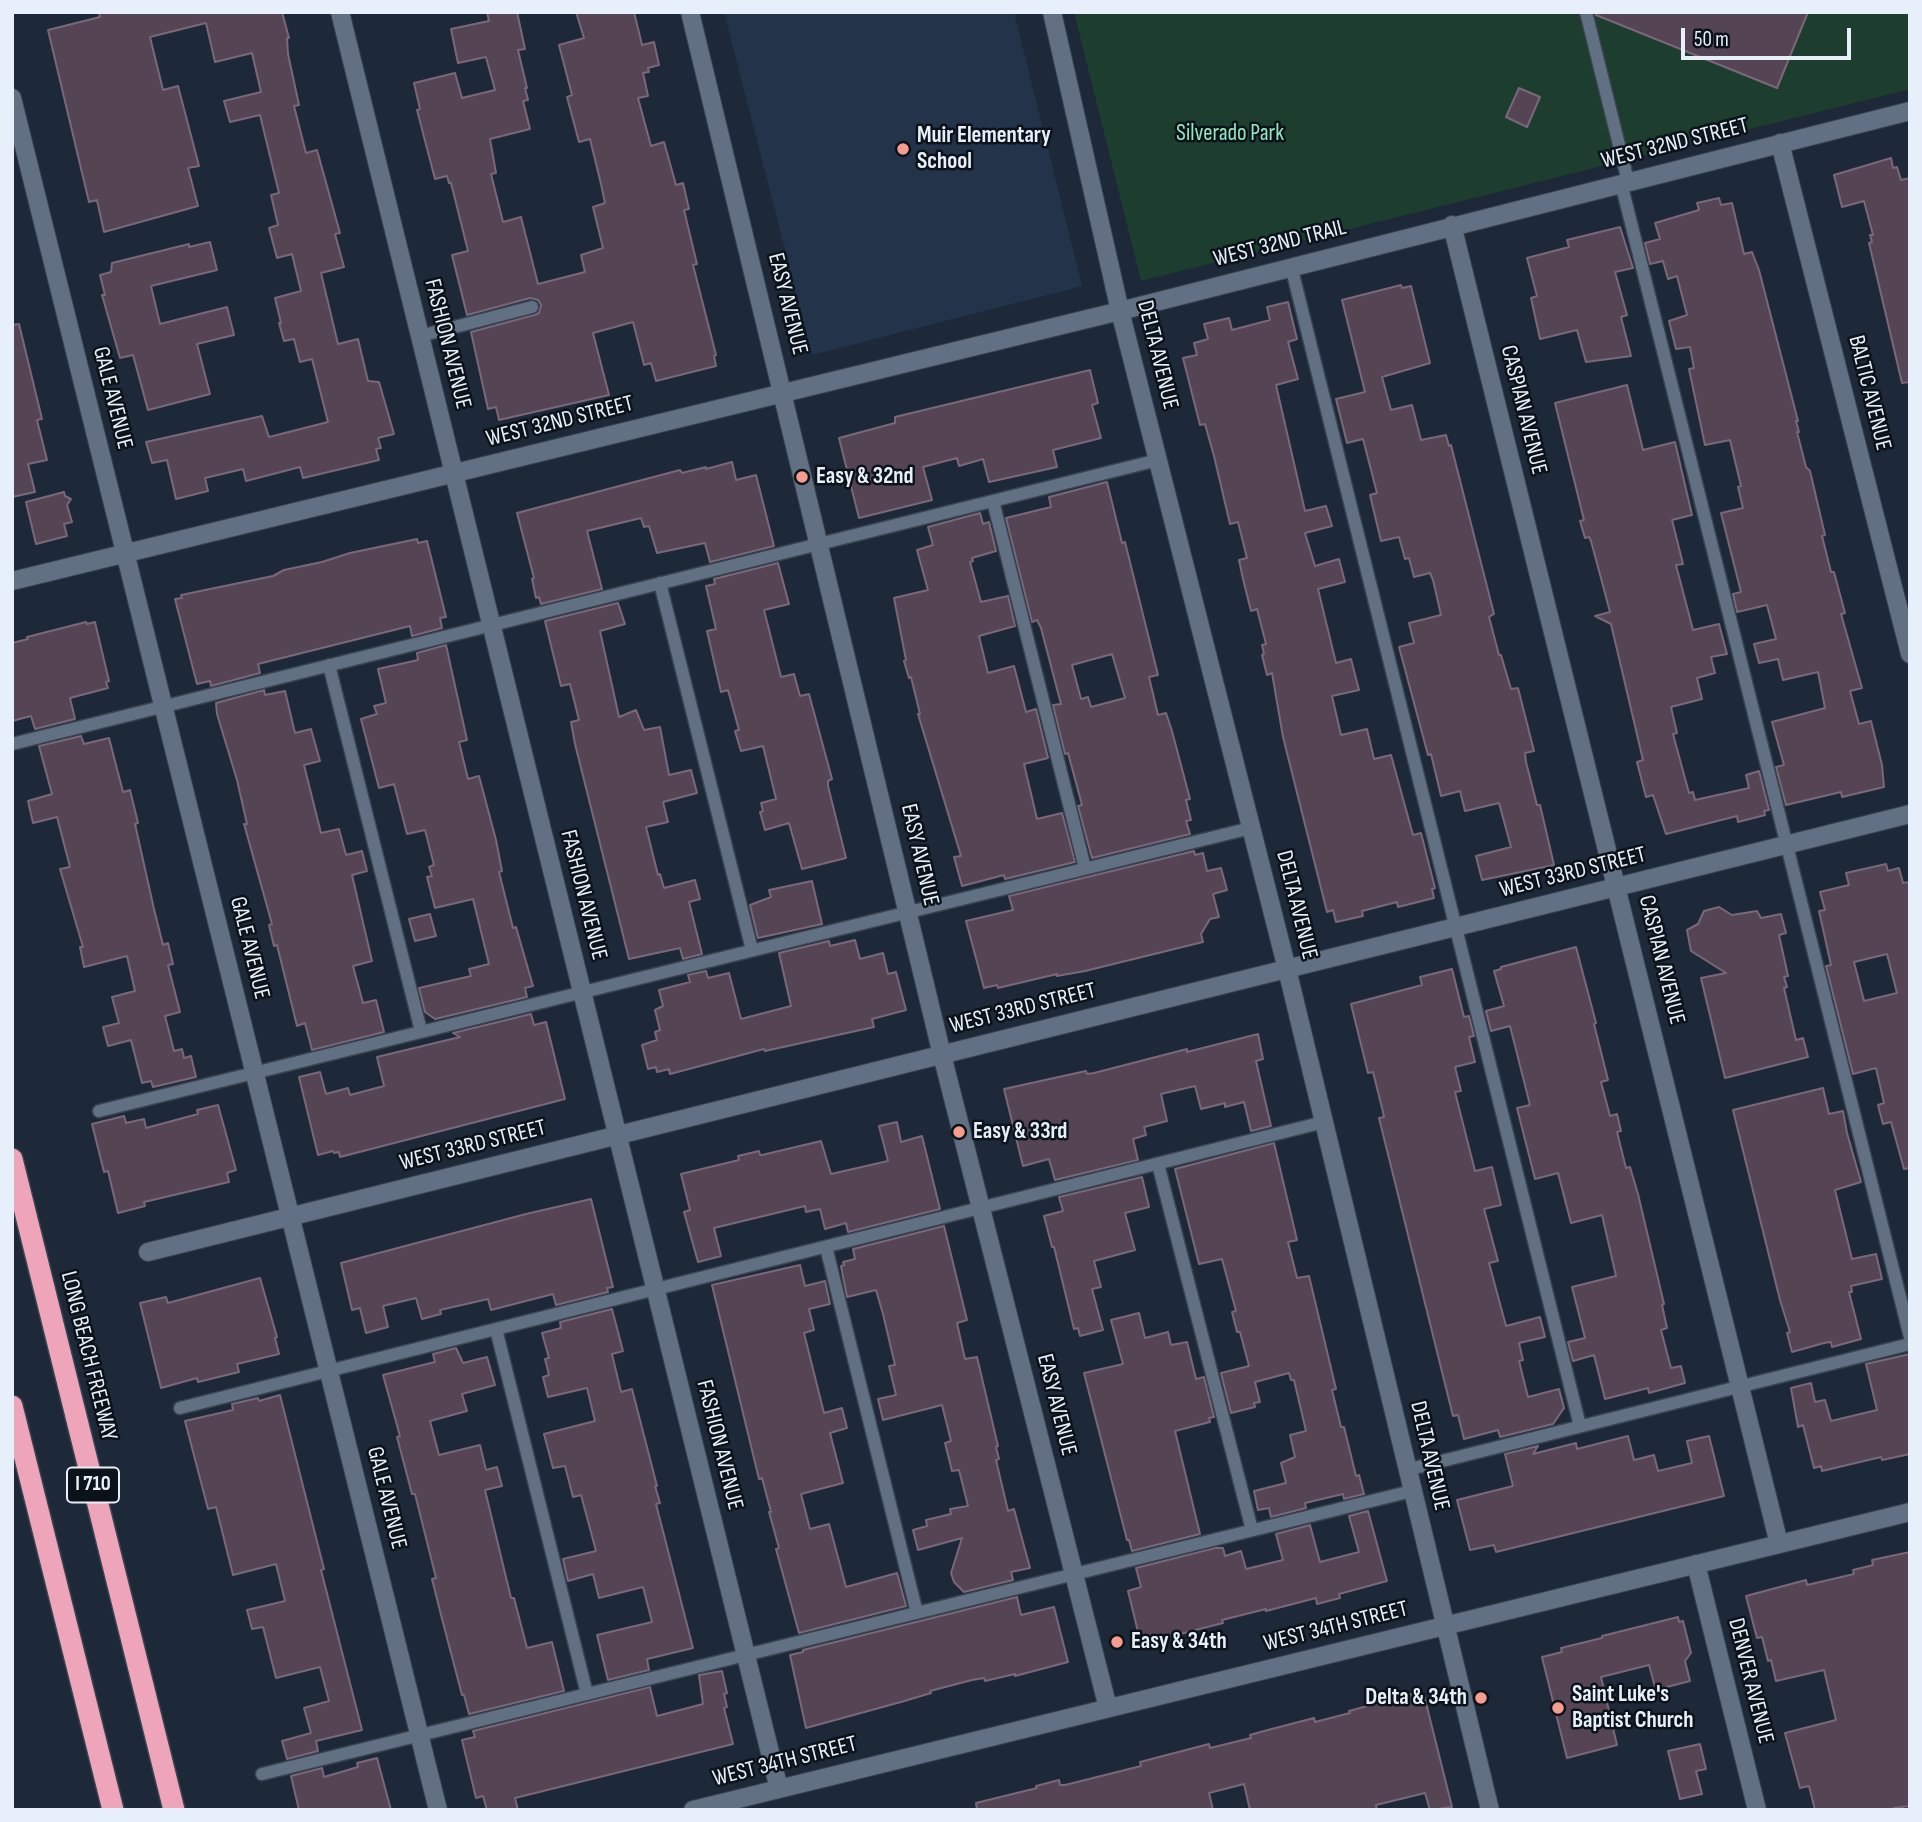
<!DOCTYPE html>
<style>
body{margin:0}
#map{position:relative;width:1922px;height:1822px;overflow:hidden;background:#1d2939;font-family:"Sofia Sans Condensed",sans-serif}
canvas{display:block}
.frame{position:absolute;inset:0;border:14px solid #e7f0fa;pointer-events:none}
.scale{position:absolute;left:1681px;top:28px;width:170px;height:32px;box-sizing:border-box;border:4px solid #e7f0fa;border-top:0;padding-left:9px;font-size:21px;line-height:24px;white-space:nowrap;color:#e7f0fa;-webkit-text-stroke:5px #0c1219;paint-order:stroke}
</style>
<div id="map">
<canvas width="1922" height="1822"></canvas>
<div class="frame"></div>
<div class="scale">50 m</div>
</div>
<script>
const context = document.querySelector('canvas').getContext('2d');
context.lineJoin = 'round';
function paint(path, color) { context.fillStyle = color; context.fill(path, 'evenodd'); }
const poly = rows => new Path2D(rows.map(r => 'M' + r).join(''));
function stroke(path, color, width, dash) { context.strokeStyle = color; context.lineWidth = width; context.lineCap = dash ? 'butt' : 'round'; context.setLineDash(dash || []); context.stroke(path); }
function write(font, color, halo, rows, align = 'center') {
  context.font = font + ' "Sofia Sans Condensed",sans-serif'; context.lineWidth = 5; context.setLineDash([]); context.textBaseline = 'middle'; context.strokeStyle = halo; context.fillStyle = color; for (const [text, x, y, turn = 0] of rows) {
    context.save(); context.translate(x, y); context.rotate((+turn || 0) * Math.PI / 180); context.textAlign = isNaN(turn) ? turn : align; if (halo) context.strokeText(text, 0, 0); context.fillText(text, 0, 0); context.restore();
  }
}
const built = poly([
 [724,12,1014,12,1082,286,812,355]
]);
const green = poly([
 [1074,12,1910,12,1910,89,1141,281]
]);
const building = poly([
 [99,12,282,12,289,38,287,38,288,54,299,105,294,106,306,153,317,150,340,233,335,234,344,267,321,273,338,344,358,339,368,381,379,382,394,434,378,438,381,448,376,449,379,460,303,478,300,467,246,481,243,469,205,478,208,491,176,499,167,460,152,463,146,442,262,416,269,437,328,422,312,359,300,362,294,339,284,341,279,323,281,323,275,298,301,291,292,254,277,258,269,228,278,225,271,195,279,193,260,115,230,122,224,101,261,92,252,53,215,62,206,23,150,37,163,90,178,86,199,166,188,168,198,206,104,232,97,200,89,202,48,30,100,17,99,12],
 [487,12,517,12,525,49,518,50,527,88,525,88,528,100,523,101,530,129,490,139,496,173,491,174,503,222,521,217,538,284,585,272,581,255,603,248,593,207,605,203,601,184,590,139,579,142,567,97,572,95,559,45,584,38,576,12,634,12,642,45,654,42,659,65,648,68,649,72,643,73,648,96,638,98,651,146,664,142,676,185,683,183,689,209,684,210,697,264,693,265,716,355,714,356,716,366,656,381,651,363,644,365,633,322,593,333,609,395,499,420,496,407,488,409,471,332,534,315,539,313,541,305,538,300,530,298,467,315,452,255,468,251,451,183,449,183,447,176,435,179,417,110,420,109,414,83,455,73,462,98,495,90,486,57,458,63,451,29,489,21,487,12],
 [1595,12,1808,12,1777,88,1596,15,1595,12],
 [1519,88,1540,97,1527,127,1506,117,1519,88],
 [1891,158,1893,168,1897,167,1901,180,1910,178,1910,382,1902,383,1869,243,1872,242,1870,235,1873,235,1864,201,1842,207,1834,175,1891,158],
 [1719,198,1721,205,1732,203,1744,254,1752,252,1759,270,1798,421,1796,421,1799,432,1797,432,1806,467,1810,471,1825,535,1822,536,1831,572,1834,572,1845,613,1841,614,1862,688,1850,691,1859,724,1871,721,1882,765,1884,787,1842,797,1841,792,1786,805,1776,767,1784,765,1772,722,1825,708,1818,672,1783,680,1778,659,1759,663,1754,644,1776,639,1767,605,1737,612,1733,594,1741,592,1721,513,1743,508,1738,487,1741,486,1730,440,1705,445,1689,369,1694,368,1690,347,1676,349,1669,321,1687,315,1677,276,1668,279,1663,261,1650,264,1645,243,1660,239,1655,223,1699,210,1697,203,1719,198],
 [1620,227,1633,268,1615,272,1627,315,1621,317,1631,356,1586,362,1577,330,1540,339,1531,298,1537,296,1527,258,1569,247,1567,240,1620,227],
 [210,242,217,270,151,286,160,324,227,307,234,335,197,344,210,394,148,410,133,355,120,358,102,295,105,295,100,275,111,272,112,263,189,244,189,247,210,242],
 [1401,285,1402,288,1411,286,1430,363,1382,377,1391,410,1412,405,1421,440,1446,435,1449,446,1451,445,1494,614,1489,617,1499,655,1501,655,1511,689,1518,688,1534,751,1525,753,1526,762,1537,805,1540,805,1554,865,1482,880,1476,856,1511,847,1499,803,1465,811,1460,791,1441,796,1431,754,1428,755,1399,647,1414,643,1409,623,1441,615,1433,580,1430,573,1414,577,1409,558,1405,559,1399,537,1381,541,1370,495,1377,493,1363,439,1347,443,1336,399,1365,392,1342,300,1401,285],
 [1288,302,1297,339,1288,342,1298,379,1276,385,1305,511,1326,506,1332,526,1305,533,1315,566,1339,559,1345,582,1318,589,1336,663,1351,659,1359,690,1332,696,1341,735,1367,729,1374,759,1391,755,1413,835,1421,833,1435,888,1432,889,1434,898,1398,907,1397,902,1362,911,1363,916,1336,922,1333,910,1327,912,1283,737,1272,673,1267,675,1262,655,1264,654,1262,645,1266,644,1257,609,1251,611,1243,579,1239,560,1247,558,1238,522,1230,524,1214,456,1205,424,1200,425,1183,358,1197,355,1194,343,1208,339,1204,324,1229,318,1232,330,1270,320,1267,307,1288,302],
 [19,324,42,419,37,420,47,460,28,464,35,492,12,497,12,325,19,324],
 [1090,370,1098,403,1092,405,1101,438,1053,450,1057,467,989,482,983,459,959,466,957,458,923,467,932,500,859,518,839,438,895,423,895,417,1090,370],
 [1627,385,1643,450,1675,442,1692,515,1672,520,1683,564,1676,565,1693,630,1719,624,1727,654,1711,657,1715,673,1697,678,1702,699,1671,707,1677,733,1673,734,1689,793,1693,792,1695,800,1749,788,1746,775,1759,771,1769,810,1764,811,1765,815,1738,822,1737,816,1666,834,1653,795,1646,797,1637,762,1643,760,1611,624,1595,616,1610,612,1591,541,1589,537,1585,538,1580,521,1584,520,1555,403,1627,385],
 [732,462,736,480,756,475,774,546,710,562,705,543,657,553,649,526,644,527,641,518,587,531,602,589,541,604,539,597,536,598,532,579,534,578,517,513,680,470,682,473,706,467,706,469,732,462],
 [1107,482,1122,543,1125,542,1158,675,1149,677,1158,715,1166,713,1172,731,1190,799,1186,800,1191,820,1186,821,1190,834,1092,858,1078,806,1082,805,1068,753,1065,754,1053,705,1061,704,1041,628,1037,620,1032,622,1006,518,1051,507,1049,497,1107,482],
 [1112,654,1125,698,1091,707,1088,697,1081,699,1072,665,1112,654],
 [64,492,65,496,71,499,67,505,72,522,64,524,67,536,36,544,26,502,64,492],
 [980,513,983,524,989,522,996,551,972,558,973,561,970,562,981,602,1008,596,1015,626,979,636,988,673,1014,666,1026,712,1036,709,1048,758,1024,764,1037,819,1062,813,1075,862,1005,879,1004,875,962,886,954,857,961,856,918,714,920,714,911,677,909,678,904,661,906,660,894,598,928,590,917,550,933,545,928,527,980,513],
 [417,539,418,543,427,541,446,617,440,618,442,628,412,636,410,626,258,664,260,673,211,686,210,681,197,684,175,599,182,598,181,595,273,576,284,570,322,562,350,553,417,539],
 [778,563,789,604,764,610,781,677,794,674,800,696,809,694,832,779,828,781,828,786,846,858,802,869,789,823,765,830,760,812,763,811,761,803,776,799,763,746,741,751,735,731,739,730,728,690,721,692,707,631,716,629,706,586,715,584,714,579,778,563],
 [618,603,625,624,600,631,619,717,636,710,644,730,660,727,669,775,691,770,697,793,663,802,668,822,646,827,658,875,660,874,664,888,695,880,700,899,689,902,702,954,683,959,680,948,629,959,575,744,571,722,579,720,570,684,561,686,545,621,618,603],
 [86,622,87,624,95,622,109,681,106,682,108,688,70,698,75,719,35,729,31,716,12,721,12,643,28,639,27,637,86,622],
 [446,645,467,740,459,742,468,779,479,776,496,840,502,871,499,872,513,928,516,927,533,986,525,988,527,997,435,1019,425,1012,419,988,471,976,469,969,489,964,473,899,435,908,427,877,432,876,429,867,434,865,425,830,407,834,394,784,379,788,361,719,377,714,374,706,386,703,378,669,418,660,417,653,446,645],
 [264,690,265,695,285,691,295,733,311,729,320,761,304,765,321,833,339,829,346,855,362,851,367,871,352,875,372,961,353,966,363,1003,376,1000,384,1032,312,1050,305,1023,297,1026,277,945,274,946,269,925,272,924,244,824,247,824,237,780,217,714,216,703,264,690],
 [81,736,84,744,109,738,123,792,130,790,138,823,135,824,154,909,163,945,168,943,173,964,168,965,180,1012,165,1016,174,1051,182,1049,184,1058,191,1056,196,1077,153,1087,151,1081,142,1083,131,1040,108,1046,103,1027,119,1023,112,997,135,991,127,956,84,967,80,947,83,947,60,869,70,867,57,817,33,823,28,801,52,794,39,746,81,736],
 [1194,851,1195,855,1203,853,1207,871,1221,868,1227,890,1213,894,1219,917,1210,919,1201,934,1203,942,1085,971,1057,976,1057,974,998,988,997,985,984,988,966,921,1013,910,1009,896,1194,851],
 [1886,864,1888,871,1899,868,1903,883,1910,882,1910,1168,1904,1169,1891,1122,1883,1124,1878,1105,1884,1103,1876,1068,1853,1074,1826,966,1831,965,1819,911,1825,910,1820,892,1849,885,1846,873,1886,864],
 [1887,954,1897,993,1864,1001,1854,962,1887,954],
 [812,881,822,924,758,938,750,905,771,897,769,890,812,881],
 [1719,907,1732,915,1757,911,1761,918,1781,914,1786,933,1779,935,1788,976,1784,977,1787,987,1784,988,1796,1040,1803,1038,1808,1057,1725,1078,1701,978,1726,973,1691,951,1687,930,1698,924,1704,911,1719,907],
 [430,914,436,936,415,941,409,919,430,914],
 [855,940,860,959,883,953,888,974,896,972,906,1010,872,1019,874,1027,765,1051,764,1049,670,1074,669,1069,657,1072,656,1067,648,1069,642,1045,657,1040,655,1032,660,1030,655,1010,663,1006,659,990,690,982,688,975,706,971,708,978,729,973,741,1019,791,1006,779,953,829,941,830,946,855,940],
 [1576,947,1596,1023,1594,1024,1608,1080,1601,1082,1610,1116,1617,1114,1621,1131,1617,1132,1626,1168,1630,1167,1638,1194,1664,1304,1662,1305,1667,1328,1661,1330,1671,1368,1681,1366,1685,1383,1649,1393,1648,1388,1605,1399,1594,1355,1573,1361,1568,1342,1585,1338,1572,1287,1616,1276,1602,1215,1571,1223,1558,1173,1535,1179,1517,1108,1530,1105,1510,1026,1491,1031,1486,1011,1504,1006,1494,971,1501,969,1501,967,1576,947],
 [1452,969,1464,1017,1469,1016,1474,1036,1469,1037,1475,1062,1455,1067,1461,1091,1455,1092,1475,1171,1492,1167,1501,1205,1484,1209,1498,1261,1489,1263,1506,1326,1540,1317,1545,1337,1519,1343,1523,1360,1519,1361,1528,1397,1559,1389,1564,1408,1553,1424,1500,1437,1498,1430,1464,1439,1458,1415,1453,1416,1379,1118,1384,1117,1383,1112,1373,1072,1368,1073,1351,1004,1422,985,1420,977,1452,969],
 [531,1014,534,1025,546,1022,565,1099,340,1157,339,1152,334,1153,333,1151,318,1155,299,1077,320,1072,326,1094,348,1088,350,1095,384,1086,377,1057,460,1037,453,1033,531,1014],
 [1258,1034,1263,1059,1256,1061,1271,1126,1251,1131,1244,1102,1225,1107,1225,1103,1201,1109,1195,1086,1161,1094,1167,1121,1144,1127,1146,1135,1133,1139,1138,1160,1055,1180,1049,1159,1023,1166,1004,1089,1086,1071,1087,1074,1094,1073,1187,1049,1187,1052,1258,1034],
 [1823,1088,1829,1114,1843,1111,1847,1133,1861,1182,1835,1190,1852,1259,1876,1254,1882,1279,1851,1286,1852,1292,1849,1292,1861,1339,1832,1347,1831,1342,1824,1343,1792,1352,1787,1333,1790,1332,1780,1300,1733,1110,1823,1088],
 [218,1105,236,1170,227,1173,229,1182,144,1202,145,1206,118,1213,108,1171,104,1172,92,1124,124,1116,126,1123,144,1119,146,1128,198,1114,197,1110,218,1105],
 [897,1122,901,1142,922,1136,940,1209,848,1232,846,1223,825,1229,820,1209,806,1212,805,1206,714,1228,721,1256,698,1262,684,1212,690,1210,681,1174,739,1160,738,1156,759,1151,760,1155,762,1155,821,1141,831,1174,888,1161,879,1126,897,1122],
 [1274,1143,1297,1240,1288,1242,1297,1278,1309,1276,1336,1389,1332,1390,1341,1427,1344,1427,1356,1476,1359,1475,1364,1494,1344,1499,1343,1494,1305,1503,1306,1508,1271,1517,1269,1508,1258,1510,1254,1491,1286,1483,1281,1463,1295,1457,1290,1435,1306,1431,1294,1380,1291,1380,1289,1373,1255,1382,1260,1402,1254,1403,1255,1407,1231,1413,1221,1373,1249,1366,1240,1332,1237,1332,1232,1312,1236,1311,1222,1259,1199,1264,1175,1169,1274,1143],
 [1142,1177,1149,1207,1125,1213,1135,1250,1094,1261,1101,1287,1092,1289,1103,1330,1080,1336,1078,1328,1074,1329,1054,1247,1052,1247,1044,1216,1063,1211,1059,1197,1142,1177],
 [591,1199,613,1287,607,1288,608,1292,556,1305,553,1294,491,1310,488,1299,440,1310,441,1314,422,1319,416,1298,383,1306,388,1327,366,1333,360,1308,352,1310,341,1263,526,1214,591,1199],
 [944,1226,967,1320,957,1323,965,1359,977,1357,998,1446,996,1447,999,1459,996,1460,1008,1511,1014,1509,1030,1568,1011,1572,1013,1580,964,1592,954,1582,951,1573,962,1538,918,1550,913,1530,927,1526,926,1520,951,1514,950,1509,968,1506,959,1470,952,1471,945,1443,951,1441,942,1405,883,1420,878,1399,896,1395,889,1366,895,1365,883,1314,876,1290,847,1297,841,1266,844,1265,843,1262,855,1259,853,1249,944,1226],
 [800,1265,805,1286,825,1281,830,1304,809,1309,814,1330,804,1333,824,1413,842,1408,847,1428,830,1433,843,1483,801,1494,810,1529,829,1524,846,1587,897,1573,906,1606,799,1633,776,1549,779,1548,769,1512,771,1512,762,1478,759,1479,712,1285,800,1265],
 [260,1278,277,1337,275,1338,279,1354,237,1364,239,1372,198,1382,197,1378,161,1388,140,1303,166,1297,168,1303,260,1278],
 [612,1309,623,1351,612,1354,621,1392,632,1389,657,1486,655,1486,660,1503,656,1504,693,1648,647,1659,649,1670,608,1680,597,1635,652,1622,643,1587,599,1598,593,1574,568,1581,563,1559,596,1551,581,1495,573,1497,565,1466,553,1468,544,1434,595,1421,587,1388,548,1397,543,1377,549,1375,545,1359,549,1358,542,1333,561,1328,560,1322,612,1309],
 [1139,1313,1145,1338,1168,1332,1171,1345,1187,1342,1196,1379,1204,1377,1214,1417,1209,1418,1210,1422,1175,1431,1200,1534,1132,1551,1129,1540,1127,1540,1084,1373,1123,1364,1111,1320,1139,1313],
 [456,1348,463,1363,487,1357,495,1385,462,1394,467,1411,430,1421,439,1455,480,1445,486,1470,497,1467,502,1486,485,1490,511,1598,514,1598,527,1648,552,1642,564,1691,469,1714,464,1695,462,1695,440,1611,432,1579,436,1578,415,1494,412,1494,397,1437,400,1436,383,1375,435,1362,433,1354,456,1348],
 [1910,1354,1910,1454,1882,1460,1881,1457,1822,1471,1821,1466,1814,1468,1803,1425,1798,1427,1791,1388,1811,1383,1815,1402,1825,1400,1831,1421,1877,1410,1866,1364,1910,1354],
 [280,1395,324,1569,321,1570,362,1730,316,1741,318,1751,287,1759,282,1741,311,1733,304,1708,329,1701,320,1667,276,1678,263,1627,252,1629,247,1610,285,1601,276,1564,233,1575,216,1507,208,1509,185,1421,233,1410,232,1404,258,1398,259,1401,280,1395],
 [1628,1436,1634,1460,1654,1455,1658,1471,1692,1463,1687,1441,1709,1436,1724,1496,1496,1552,1494,1545,1470,1550,1457,1500,1513,1486,1505,1454,1538,1446,1533,1454,1576,1443,1577,1449,1628,1436],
 [1368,1511,1387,1581,1339,1594,1340,1598,1317,1604,1316,1598,1266,1611,1266,1609,1222,1620,1223,1623,1141,1644,1128,1591,1141,1587,1136,1568,1215,1548,1223,1548,1225,1556,1241,1551,1246,1569,1283,1560,1276,1534,1310,1525,1320,1562,1359,1552,1349,1516,1368,1511],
 [1910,1552,1910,1806,1894,1808,1894,1810,1815,1810,1809,1786,1800,1788,1785,1733,1836,1720,1824,1670,1776,1681,1771,1660,1768,1661,1762,1637,1757,1638,1746,1596,1806,1580,1807,1585,1854,1574,1853,1570,1873,1565,1872,1560,1910,1552],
 [1017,1597,1021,1615,1054,1607,1068,1662,1015,1676,1015,1674,985,1681,984,1678,972,1680,930,1691,931,1693,901,1702,806,1728,790,1655,803,1652,803,1650,1017,1597],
 [1678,1617,1679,1622,1683,1621,1691,1653,1685,1661,1690,1681,1659,1689,1659,1686,1655,1687,1649,1665,1601,1677,1617,1745,1567,1758,1542,1657,1562,1652,1561,1648,1602,1638,1602,1636,1678,1617],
 [722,1671,727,1693,724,1694,727,1707,724,1708,733,1744,515,1798,518,1810,487,1810,483,1796,476,1798,462,1740,475,1737,473,1731,650,1687,657,1716,703,1704,699,1675,722,1671],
 [1415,1693,1417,1697,1424,1695,1452,1807,1430,1810,1425,1793,1376,1805,1377,1810,1250,1810,1244,1784,1209,1793,1213,1810,977,1810,976,1803,1037,1788,1036,1786,1059,1780,1060,1785,1065,1785,1141,1766,1140,1762,1209,1744,1210,1748,1251,1738,1250,1735,1264,1731,1314,1718,1315,1722,1350,1713,1349,1711,1415,1693],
 [1700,1744,1706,1769,1696,1771,1702,1794,1680,1799,1668,1751,1700,1744],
 [377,1758,391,1810,299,1810,291,1776,322,1768,324,1777,358,1767,357,1763,377,1758]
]);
const lane = poly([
 [1586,12,1628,181],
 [1621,183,1910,1337],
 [1291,266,1580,1426],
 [420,336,532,307],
 [993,501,1085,868],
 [660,583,752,950],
 [329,665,421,1031],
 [12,744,1158,460],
 [99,1111,1251,828],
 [1158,1164,1252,1530],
 [826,1247,917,1613],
 [496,1329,587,1694],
 [180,1408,1324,1122],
 [1406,1470,1910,1344],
 [262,1774,1412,1491]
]);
const street = poly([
 [340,12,779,1789],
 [690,12,942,1055,1108,1708],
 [1052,12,1120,311,1287,969,1490,1810],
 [12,98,438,1810],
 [1780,143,1910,654],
 [1452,225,1779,1544],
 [12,581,1120,311,1910,111],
 [148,1252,1910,814],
 [1696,1564,1757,1810],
 [693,1810,1910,1512]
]);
const highway = poly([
 [12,1159,174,1810],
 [12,1406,113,1810]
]);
const markers = [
 [903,149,7,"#f59d8e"],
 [802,477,7,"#f59d8e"],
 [959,1132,7,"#f59d8e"],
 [1117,1642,7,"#f59d8e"],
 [1481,1698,7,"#f59d8e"],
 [1558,1708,7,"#f59d8e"]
];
const shields = [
 [93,1485,52]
];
const shieldNames = [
 ["I 710",93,1485]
];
const parkNames = [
 ["Silverado Park",1230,134]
];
const poiNames = [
 ["Muir Elementary",917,136],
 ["School",917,162],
 ["Easy & 32nd",816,477],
 ["Easy & 33rd",973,1132],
 ["Easy & 34th",1131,1642],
 ["Saint Luke's",1572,1695],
 ["Baptist Church",1572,1721],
 ["Delta & 34th",1467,1698,"right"]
];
const streetNames = [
 ["WEST 32ND STREET",1675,144,-14],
 ["WEST 32ND TRAIL",1280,244,-14],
 ["EASY AVENUE",787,304,76],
 ["FASHION AVENUE",447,344,76],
 ["DELTA AVENUE",1157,355,76],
 ["BALTIC AVENUE",1869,393,76],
 ["GALE AVENUE",112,398,76],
 ["CASPIAN AVENUE",1523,410,76],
 ["WEST 32ND STREET",560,422,-14],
 ["EASY AVENUE",919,855,77],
 ["WEST 33RD STREET",1573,873,-14],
 ["FASHION AVENUE",583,895,76],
 ["DELTA AVENUE",1296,905,76],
 ["GALE AVENUE",249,948,76],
 ["CASPIAN AVENUE",1661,960,76],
 ["WEST 33RD STREET",1023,1009,-14],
 ["WEST 33RD STREET",473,1146,-14],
 ["LONG BEACH FREEWAY",88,1356,76],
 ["EASY AVENUE",1056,1405,76],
 ["FASHION AVENUE",719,1445,76],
 ["DELTA AVENUE",1429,1456,77],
 ["GALE AVENUE",386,1498,76],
 ["WEST 34TH STREET",1336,1627,-14],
 ["DENVER AVENUE",1750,1681,76],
 ["WEST 34TH STREET",785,1762,-14]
];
paint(built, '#233349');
paint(green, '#1d3d2e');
paint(building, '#544454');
stroke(building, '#7a687a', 2);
stroke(lane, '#384350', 15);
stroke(street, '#384350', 20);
stroke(highway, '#384350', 24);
stroke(lane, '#627083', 12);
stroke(street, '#627083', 18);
stroke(highway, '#eea5ba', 21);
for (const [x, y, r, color] of markers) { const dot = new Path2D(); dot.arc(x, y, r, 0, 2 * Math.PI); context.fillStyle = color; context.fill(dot); stroke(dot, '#0c1219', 2.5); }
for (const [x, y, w] of shields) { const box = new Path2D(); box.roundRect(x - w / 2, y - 17.5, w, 35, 5); context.fillStyle = '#0c1219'; context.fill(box); stroke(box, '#e7f0fa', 2); }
write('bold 21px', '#e7f0fa', null, shieldNames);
write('23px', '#93e7bd', '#0c1219', parkNames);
write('bold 23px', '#e7f0fa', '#0c1219', poiNames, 'left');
write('23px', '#e7f0fa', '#0c1219', streetNames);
</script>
